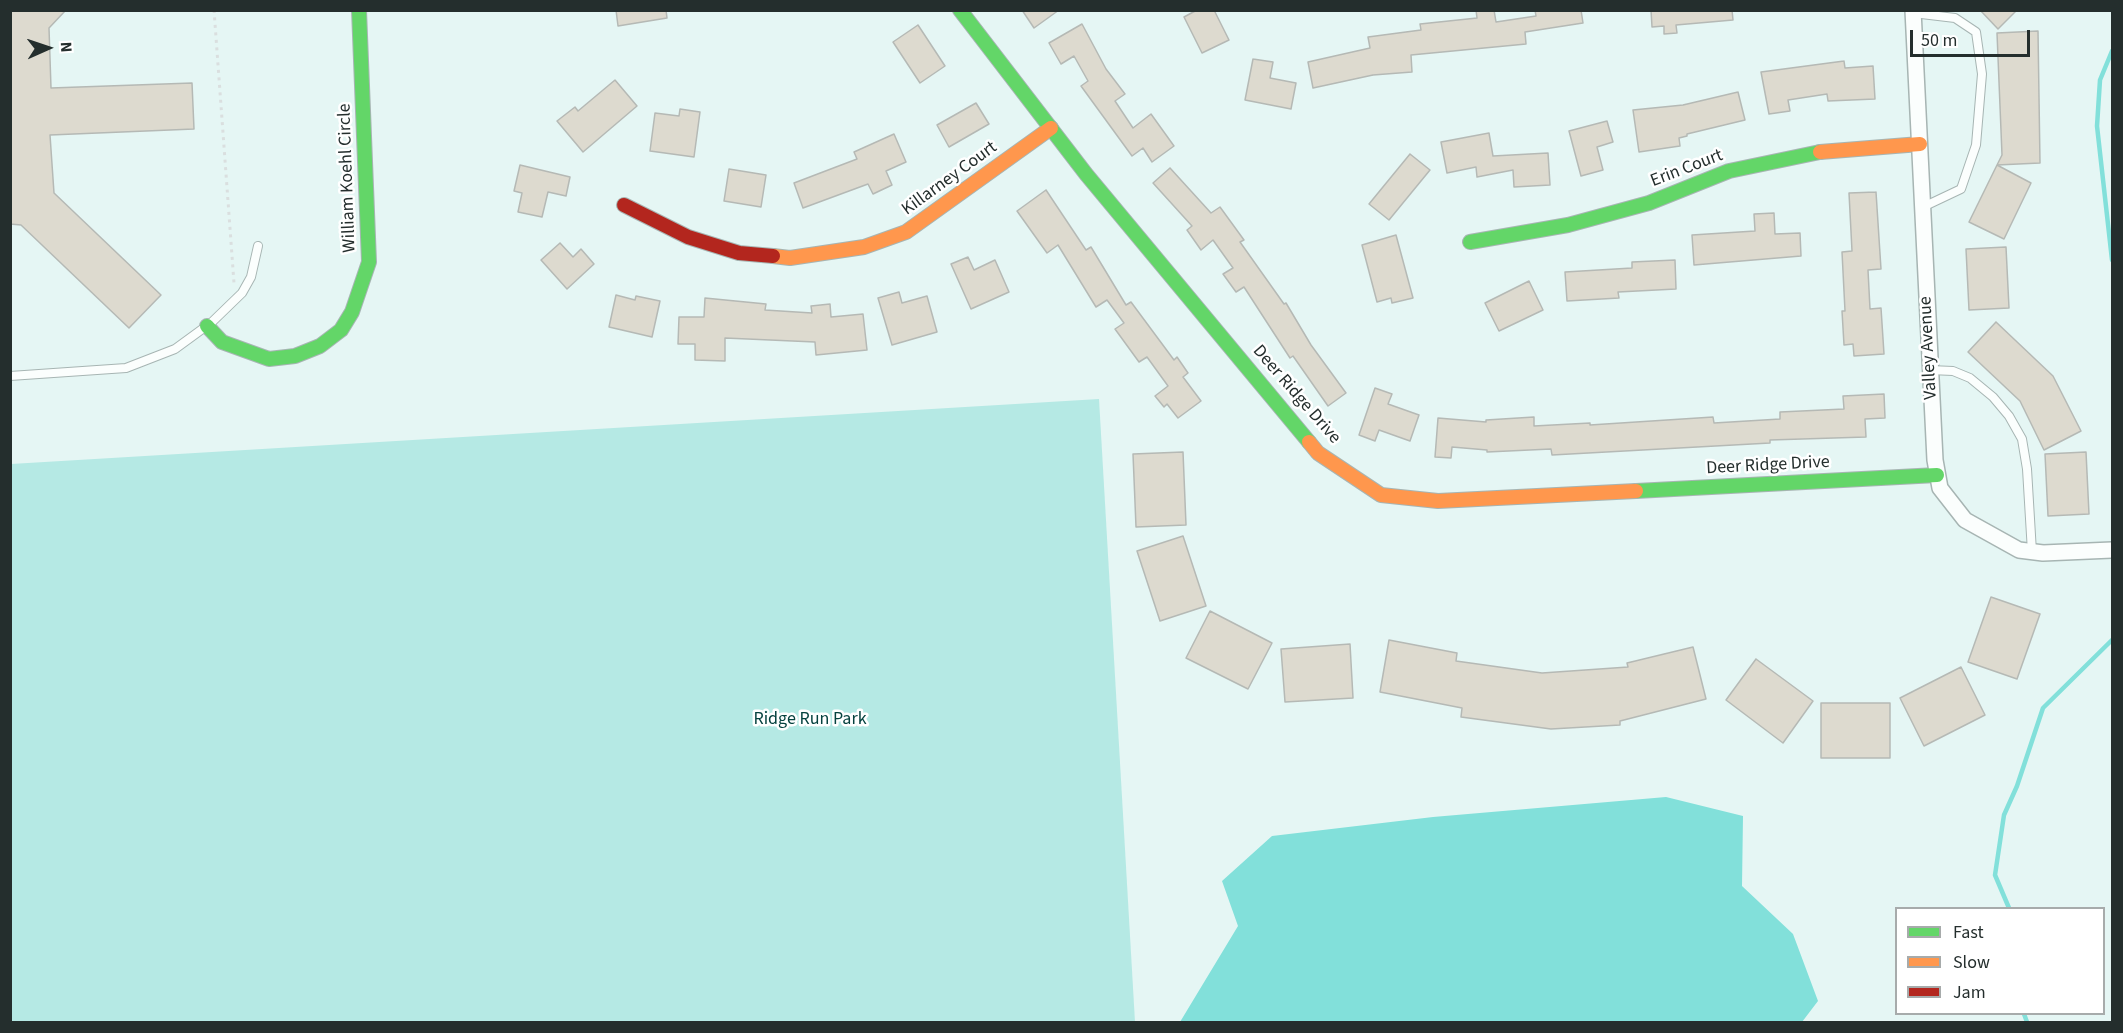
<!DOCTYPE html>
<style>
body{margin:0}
#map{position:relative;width:2123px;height:1033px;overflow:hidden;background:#e5f6f4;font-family:"Source Sans 3",sans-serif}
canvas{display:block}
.frame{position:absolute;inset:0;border:12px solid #242e2d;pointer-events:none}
.legend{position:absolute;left:1895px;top:907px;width:210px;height:108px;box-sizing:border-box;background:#fff;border:2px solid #a7abab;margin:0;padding:8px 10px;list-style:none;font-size:18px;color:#242e2d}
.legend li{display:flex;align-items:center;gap:12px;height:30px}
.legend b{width:30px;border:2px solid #a7abab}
.north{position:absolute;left:18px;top:18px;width:60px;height:60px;-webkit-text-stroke:4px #fff;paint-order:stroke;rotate:87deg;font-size:16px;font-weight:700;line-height:24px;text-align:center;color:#242e2d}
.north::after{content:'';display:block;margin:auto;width:21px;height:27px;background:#242e2d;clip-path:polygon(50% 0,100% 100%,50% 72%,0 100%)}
.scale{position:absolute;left:1910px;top:30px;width:120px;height:27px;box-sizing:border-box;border:3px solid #242e2d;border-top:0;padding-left:8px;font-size:18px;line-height:21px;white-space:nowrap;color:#242e2d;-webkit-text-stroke:4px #fff;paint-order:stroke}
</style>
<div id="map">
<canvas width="2123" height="1033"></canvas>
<div class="frame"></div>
<ul class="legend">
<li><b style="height:8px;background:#63d668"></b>Fast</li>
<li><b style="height:8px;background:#ff974d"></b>Slow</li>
<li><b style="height:8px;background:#b3261e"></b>Jam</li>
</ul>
<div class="north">N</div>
<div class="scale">50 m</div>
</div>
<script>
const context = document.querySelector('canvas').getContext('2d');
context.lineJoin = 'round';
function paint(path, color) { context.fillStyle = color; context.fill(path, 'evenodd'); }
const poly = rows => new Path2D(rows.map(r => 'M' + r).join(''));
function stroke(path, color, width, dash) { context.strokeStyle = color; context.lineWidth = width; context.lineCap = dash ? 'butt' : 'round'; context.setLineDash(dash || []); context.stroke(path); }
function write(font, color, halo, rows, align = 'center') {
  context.font = font + ' "Source Sans 3",sans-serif'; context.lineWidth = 5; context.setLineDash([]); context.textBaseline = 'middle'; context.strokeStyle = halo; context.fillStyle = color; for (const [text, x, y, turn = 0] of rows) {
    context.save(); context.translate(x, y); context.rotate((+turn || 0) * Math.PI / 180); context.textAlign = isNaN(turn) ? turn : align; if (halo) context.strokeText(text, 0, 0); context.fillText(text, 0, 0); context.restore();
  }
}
const green = poly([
 [1099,399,1135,1022,11,1022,11,464]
]);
const water = poly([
 [1666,797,1743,816,1742,886,1793,934,1818,1001,1802,1022,1180,1022,1238,926,1222,881,1272,836,1433,817]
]);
const stream = poly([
 [2112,51,2100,80,2097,126,2112,260],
 [2009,908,1995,875,2004,815,2017,786,2043,708,2112,640],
 [2024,1014,2027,1022]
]);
const building = poly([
 [10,10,66,10,49,28,51,88,192,83,194,129,50,135,54,193,161,295,129,328,21,225,10,224,10,10],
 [616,10,666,10,667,18,618,26,616,10],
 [1022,10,1059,10,1034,28,1022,10],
 [1197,10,1214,10,1229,40,1202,53,1184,17,1197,10],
 [1476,10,1494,10,1496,22,1536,16,1535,10,1581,10,1583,23,1525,32,1526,44,1411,55,1412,72,1373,75,1313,88,1308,62,1370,48,1368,37,1421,30,1420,24,1477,18,1476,10],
 [1651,10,1732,10,1733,20,1676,25,1677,33,1664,34,1664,26,1652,27,1651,10],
 [1980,10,2017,10,1998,29,1980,10],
 [1082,24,1106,69,1125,94,1115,101,1133,128,1151,114,1174,146,1152,162,1143,148,1132,156,1081,86,1088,81,1074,56,1061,64,1049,43,1082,24],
 [918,25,945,66,920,83,893,42,918,25],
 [2038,31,2040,163,1997,165,2002,155,1997,33,2038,31],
 [1253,59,1273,62,1270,78,1296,83,1291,109,1245,100,1253,59],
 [1844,61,1845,68,1873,66,1875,99,1828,101,1827,94,1788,100,1790,111,1769,114,1761,72,1844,61],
 [615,80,637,106,583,152,557,121,575,107,578,111,615,80],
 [1738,92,1745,120,1687,134,1687,136,1679,138,1680,146,1639,152,1633,110,1683,105,1738,92],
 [976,103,989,124,949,147,937,125,976,103],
 [680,109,700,112,694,157,650,151,655,113,679,116,680,109],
 [1607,121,1613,142,1597,147,1603,170,1581,176,1569,131,1607,121],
 [1489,133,1493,156,1548,153,1550,185,1514,187,1513,170,1477,177,1476,167,1447,173,1441,142,1489,133],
 [894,134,906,162,886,171,892,185,873,194,868,184,803,208,794,183,857,159,854,152,894,134],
 [1410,154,1430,170,1389,220,1369,204,1410,154],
 [520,165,570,177,566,196,548,192,542,217,518,212,522,193,514,191,520,165],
 [1997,165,2031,183,2004,239,1969,222,1997,165],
 [1170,168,1211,213,1220,207,1244,240,1240,242,1284,304,1286,303,1311,345,1346,393,1328,406,1293,356,1290,358,1244,287,1236,292,1223,274,1233,268,1213,240,1201,250,1187,230,1192,226,1153,183,1170,168],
 [729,169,766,175,761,207,724,201,729,169],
 [1046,190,1086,250,1091,247,1126,305,1131,302,1174,360,1177,357,1188,373,1183,377,1201,401,1178,418,1167,404,1164,407,1155,396,1168,386,1147,357,1139,362,1115,329,1124,323,1107,300,1096,307,1058,245,1047,253,1017,211,1046,190],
 [1876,192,1881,269,1868,270,1870,309,1881,308,1884,354,1854,356,1853,344,1844,345,1842,311,1845,311,1842,252,1852,251,1849,193,1876,192],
 [1774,213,1775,234,1800,233,1801,256,1694,265,1692,235,1755,231,1754,214,1774,213],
 [1396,235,1413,298,1392,303,1391,298,1377,302,1362,245,1396,235],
 [560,243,573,257,581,249,594,264,567,289,541,260,560,243],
 [2006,247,2009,308,1969,310,1966,249,2006,247],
 [968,257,974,270,995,260,1009,292,971,309,951,264,968,257],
 [1675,260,1676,289,1618,292,1619,298,1567,301,1565,272,1632,268,1632,262,1675,260],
 [1529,281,1543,310,1499,331,1485,303,1529,281],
 [899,292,902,303,927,296,937,332,892,345,878,298,899,292],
 [616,295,635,300,636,296,660,301,652,337,609,327,616,295],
 [705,298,766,304,765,310,812,313,811,306,830,304,831,317,863,314,867,350,816,355,815,342,725,338,725,361,695,360,695,344,678,344,679,317,704,317,705,298],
 [1996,322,2053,376,2081,431,2044,450,2020,401,1968,352,1996,322],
 [1375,388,1392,394,1388,404,1419,415,1410,441,1379,430,1375,441,1359,435,1375,388],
 [1884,394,1885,418,1865,419,1866,437,1770,440,1770,443,1552,455,1551,449,1487,452,1487,450,1452,447,1451,458,1435,457,1438,418,1486,422,1486,420,1534,417,1534,426,1590,423,1590,425,1713,417,1714,423,1780,419,1780,412,1844,409,1843,396,1884,394],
 [1183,452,1186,525,1136,527,1133,454,1183,452],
 [2086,452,2089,514,2048,516,2045,454,2086,452],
 [1183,536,1206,606,1160,621,1137,551,1183,536],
 [1991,597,2040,614,2017,679,1968,662,1991,597],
 [1210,611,1272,643,1248,689,1186,658,1210,611],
 [1389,640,1457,653,1456,661,1542,673,1628,667,1627,663,1693,647,1706,699,1620,721,1620,725,1551,729,1461,717,1462,708,1380,692,1389,640],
 [1350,644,1353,698,1285,702,1281,649,1350,644],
 [1756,659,1813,701,1783,743,1726,700,1756,659],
 [1961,667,1985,715,1924,746,1900,698,1961,667],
 [1821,703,1890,703,1890,758,1821,758,1821,703]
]);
const path = poly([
 [214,10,234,283]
]);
const lane = poly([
 [1913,13,1955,18,1976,32,1982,74,1976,145,1961,189,1923,207],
 [1930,370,1953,371,1970,378,1993,397,2009,416,2022,439,2027,469,2032,552],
 [10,376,126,368,175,349,212,322,242,293,251,277,258,246]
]);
const street = poly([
 [1913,10,1935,460,1940,488,1965,520,2019,550,2043,553,2112,550]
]);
const fast = poly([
 [960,10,1086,174,1309,442],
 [1470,242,1568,225,1649,203,1729,171,1820,152],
 [207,326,222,342,269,359,295,356,320,346,341,330,352,312,369,262,359,10],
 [1636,491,1937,475]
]);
const slow = poly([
 [1820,152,1920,144],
 [773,256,790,258,864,247,906,232,1051,128],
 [1309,442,1318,453,1381,495,1438,501,1636,491]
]);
const jam = poly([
 [624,205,688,237,739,253,773,256]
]);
const streetNames = [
 ["Erin Court",1687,169,-21],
 ["William Koehl Circle",348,178,-92],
 ["Killarney Court",950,179,-36],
 ["Valley Avenue",1929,348,-93],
 ["Deer Ridge Drive",1296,395,49],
 ["Deer Ridge Drive",1768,466,-3]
];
const parkNames = [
 ["Ridge Run Park",810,720]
];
paint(green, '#b5e9e4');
paint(water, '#82e0da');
stroke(stream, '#82e0da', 4.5);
paint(building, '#dddacf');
stroke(building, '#b5b9b5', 1.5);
stroke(lane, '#a7b5b3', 10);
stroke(street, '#a7b5b3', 18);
stroke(fast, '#a7b5b3', 16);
stroke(slow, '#a7b5b3', 16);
stroke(jam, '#a7b5b3', 16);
stroke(path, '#dadfdf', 3, [3, 4.5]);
stroke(lane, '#fbfefd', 8);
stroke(street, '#fbfefd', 15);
stroke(fast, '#63d668', 14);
stroke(slow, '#ff974d', 14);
stroke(jam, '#b3261e', 14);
write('18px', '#242e2d', '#fff', streetNames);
write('18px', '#05423f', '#fff', parkNames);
</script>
